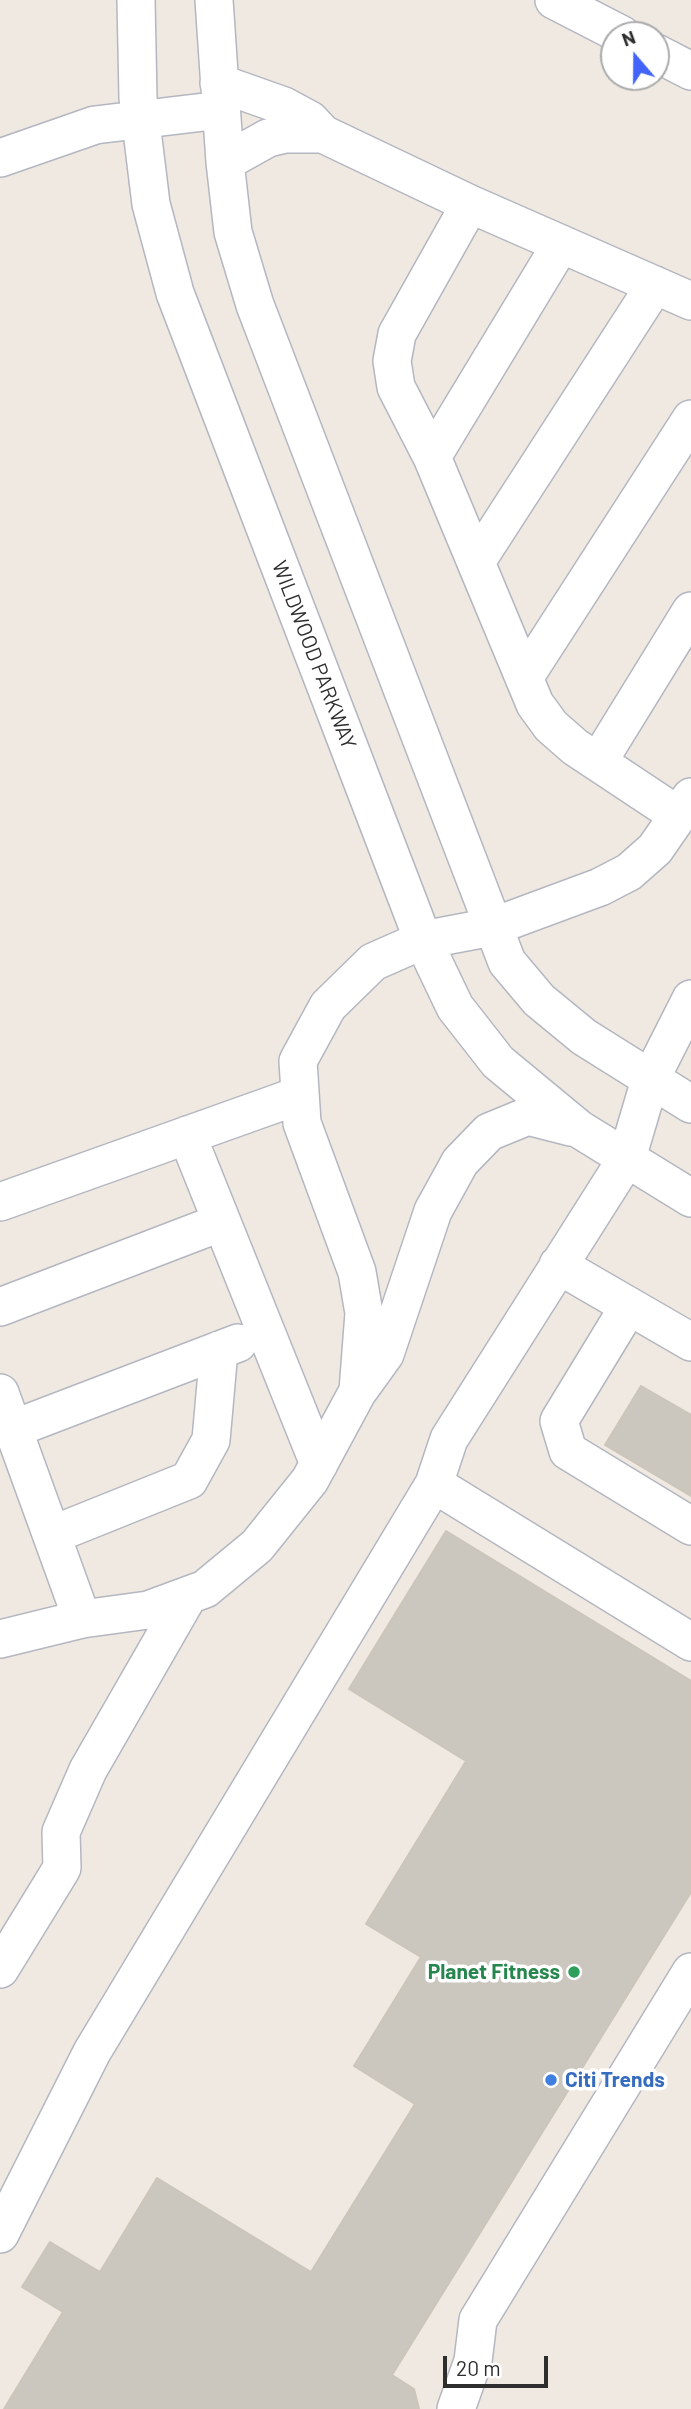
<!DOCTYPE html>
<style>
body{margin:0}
#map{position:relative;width:691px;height:2409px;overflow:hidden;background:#efe9e1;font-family:Barlow,sans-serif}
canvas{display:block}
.north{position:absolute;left:600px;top:21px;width:70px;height:70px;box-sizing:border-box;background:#fff;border:2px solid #ababab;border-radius:50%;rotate:340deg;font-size:19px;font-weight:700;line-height:28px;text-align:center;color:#2e2e2e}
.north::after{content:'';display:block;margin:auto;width:24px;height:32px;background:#4264fb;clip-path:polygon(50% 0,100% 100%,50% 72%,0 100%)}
.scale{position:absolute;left:443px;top:2356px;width:105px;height:32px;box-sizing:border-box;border:4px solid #2e2e2e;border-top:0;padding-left:9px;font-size:21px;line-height:24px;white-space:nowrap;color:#2e2e2e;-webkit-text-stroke:5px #fff;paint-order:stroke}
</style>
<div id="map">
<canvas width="691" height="2409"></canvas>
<div class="north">N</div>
<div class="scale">20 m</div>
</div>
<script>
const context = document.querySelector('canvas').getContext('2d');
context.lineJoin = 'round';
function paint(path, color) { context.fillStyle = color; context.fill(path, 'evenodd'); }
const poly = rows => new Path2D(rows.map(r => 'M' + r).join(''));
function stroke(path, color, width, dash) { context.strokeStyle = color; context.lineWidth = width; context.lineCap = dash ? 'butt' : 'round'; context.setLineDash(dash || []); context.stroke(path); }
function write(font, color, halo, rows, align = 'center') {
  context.font = font + ' Barlow,sans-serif'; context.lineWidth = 7; context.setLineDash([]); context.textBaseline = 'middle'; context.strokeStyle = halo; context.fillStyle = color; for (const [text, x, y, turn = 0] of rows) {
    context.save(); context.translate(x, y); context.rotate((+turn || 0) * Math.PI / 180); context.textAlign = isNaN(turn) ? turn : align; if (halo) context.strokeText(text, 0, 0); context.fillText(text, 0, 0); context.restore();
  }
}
const building = poly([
 [641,1386,691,1415,691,1496,605,1445,641,1386],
 [446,1531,691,1681,691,1892,392,2375,414,2389,419,2409,4,2409,63,2312,22,2287,50,2242,100,2272,157,2178,311,2272,415,2104,354,2066,421,1957,366,1924,466,1761,349,1689,446,1531]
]);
const minor = poly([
 [136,0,138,98,151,204,175,293,423,940,455,1007,498,1062,579,1129,691,1198],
 [214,0,225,162,233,232,255,305,507,962,539,1000,584,1037,691,1104],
 [554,0,622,35],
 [656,53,691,71],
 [219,83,284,106,310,120,323,134,285,134,268,138,225,162],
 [323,134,470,204,691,301],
 [0,158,95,125,221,110],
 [470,204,397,334,392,361,396,387,432,457,535,704,551,726,575,747,679,816],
 [432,457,561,244],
 [476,562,655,285],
 [524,678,691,419],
 [598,762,691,611],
 [691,999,650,1080,627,1158,449,1439,434,1484,691,1642],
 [187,1135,319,1464],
 [0,1202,300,1095],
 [558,1265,691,1342],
 [629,1306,559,1421,568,1451,691,1526],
 [0,1307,222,1222],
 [359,1390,385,1354,433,1211,460,1162,489,1132,528,1116,571,1127],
 [0,1393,82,1619],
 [13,1429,238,1343],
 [52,1535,189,1480,211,1440,219,1350],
 [0,1639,82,1619,148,1610,205,1589,257,1546,310,1480,358,1391,364,1313,357,1272,302,1123,298,1061,328,1006,373,962,423,940,492,927,600,887,629,872,655,849,691,797],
 [0,1969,62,1868,61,1832,88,1770,188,1596],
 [0,2234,92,2052,434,1484],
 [456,2409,473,2361,478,2320,691,1972]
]);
const markers = [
 [574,1972,7,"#2e9e5b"],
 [551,2080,7,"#3f7fe0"]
];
const streetNames = [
 ["WILDWOOD PARKWAY",314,655,69]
];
const leisureNames = [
 ["Planet Fitness",560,1972]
];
const shopNames = [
 ["Citi Trends",565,2080]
];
paint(building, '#cbc7bf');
stroke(building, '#cbc5ba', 2);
stroke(minor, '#b4b7c1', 40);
stroke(minor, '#fff', 37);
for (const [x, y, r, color] of markers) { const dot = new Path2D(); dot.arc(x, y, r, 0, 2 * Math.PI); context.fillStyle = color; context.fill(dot); stroke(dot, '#fff', 2.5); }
write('21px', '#2e2e2e', '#fff', streetNames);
write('bold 21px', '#27864d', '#fff', leisureNames, 'right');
write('bold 21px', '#366cbe', '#fff', shopNames, 'left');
</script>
